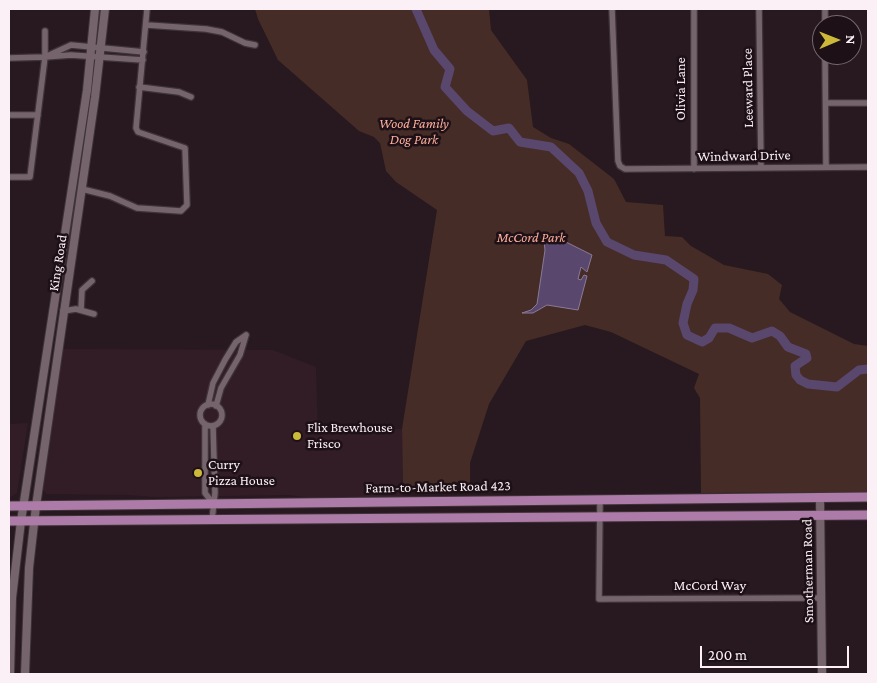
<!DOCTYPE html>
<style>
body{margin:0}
#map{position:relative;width:877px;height:683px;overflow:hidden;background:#27191f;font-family:"Crimson Pro",serif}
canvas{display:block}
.frame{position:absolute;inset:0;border:10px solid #fbf0f5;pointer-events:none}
.north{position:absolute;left:812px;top:15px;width:50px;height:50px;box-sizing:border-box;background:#1d1016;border:1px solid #766a6f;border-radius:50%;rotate:89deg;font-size:14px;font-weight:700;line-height:20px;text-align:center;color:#fbf0f5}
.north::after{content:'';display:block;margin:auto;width:18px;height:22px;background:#ccb939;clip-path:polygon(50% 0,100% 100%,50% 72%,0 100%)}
.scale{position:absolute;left:700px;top:646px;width:149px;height:22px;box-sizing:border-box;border:2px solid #fbf0f5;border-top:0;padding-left:6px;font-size:15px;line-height:18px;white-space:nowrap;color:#fbf0f5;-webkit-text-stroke:4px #1d1016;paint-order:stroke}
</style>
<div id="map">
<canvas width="877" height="683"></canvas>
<div class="frame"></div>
<div class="north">N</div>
<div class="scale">200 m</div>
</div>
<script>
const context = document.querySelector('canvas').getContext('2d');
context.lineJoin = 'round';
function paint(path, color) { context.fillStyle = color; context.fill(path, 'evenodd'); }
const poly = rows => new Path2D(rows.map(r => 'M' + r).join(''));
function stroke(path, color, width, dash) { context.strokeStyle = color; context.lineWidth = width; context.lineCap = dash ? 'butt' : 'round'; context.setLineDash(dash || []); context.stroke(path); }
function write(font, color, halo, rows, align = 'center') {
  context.font = font + ' "Crimson Pro",serif'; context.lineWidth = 5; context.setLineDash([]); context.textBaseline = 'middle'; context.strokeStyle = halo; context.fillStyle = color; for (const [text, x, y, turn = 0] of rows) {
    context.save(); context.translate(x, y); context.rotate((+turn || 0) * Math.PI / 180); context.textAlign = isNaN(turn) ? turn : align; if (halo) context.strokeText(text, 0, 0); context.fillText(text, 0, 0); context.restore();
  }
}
const built = poly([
 [61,349,273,350,316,367,318,433,402,429,403,497,314,498,289,495,155,497,128,495,46,494,42,488],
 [28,423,17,493,9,498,9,424]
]);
const green = poly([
 [255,9,489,9,491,30,527,80,533,127,551,138,569,144,614,179,626,202,663,205,665,236,682,237,691,246,724,265,768,274,782,285,779,299,790,312,854,344,868,346,868,492,701,493,700,398,694,388,699,374,611,332,585,325,526,341,489,404,470,463,470,487,403,488,402,429,437,210,396,182,386,171,380,143,374,137,359,131,278,60,258,19]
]);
const water = poly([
 [548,237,556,237,592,255,587,272,581,267,578,279,581,280,584,275,587,276,578,310,547,305,533,313,522,313,531,310,537,304,545,250,544,241,548,237]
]);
const river = poly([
 [416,9,434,50,450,69,445,87,467,111,493,131,509,128,520,142,551,147,579,173,588,191,596,223,607,242,634,255,666,260,694,279,693,290,687,304,683,323,687,335,702,342,709,338,715,328,729,328,752,338,772,331,780,336,788,347,806,354,807,358,795,366,796,375,800,380,808,384,837,387,859,370,868,369]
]);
const street = poly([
 [612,9,618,161,620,166,625,169,868,167],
 [694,9,694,169],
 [759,9,761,167],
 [825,9,825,25],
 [147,25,206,29,222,32,245,43,255,45],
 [825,55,826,167],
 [9,58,45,57],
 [143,60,71,55,45,57,71,45,144,52],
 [139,87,179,92,191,97],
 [826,103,868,103],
 [9,115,38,115],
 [9,177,30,177,45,57,45,31],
 [82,189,110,196,137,208,181,211,187,205,185,148,138,132,136,128,147,9],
 [81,310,82,290,92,281],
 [63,311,76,309,94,314],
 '200 415a11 11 0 1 1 22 0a11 11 0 1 1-22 0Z',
 [208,405,213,383,225,360,236,342,246,335],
 [216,406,221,388,240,355,246,335],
 [205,424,205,493,212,502],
 [600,499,599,599,822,598],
 [212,520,215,493,213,426]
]);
const secondary = poly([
 [820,498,822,674],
 [10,674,12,598,21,521,87,90,95,9],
 [25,674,29,568,36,506,95,97,105,9]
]);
const primary = poly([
 [9,506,868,497],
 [9,521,868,515]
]);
const markers = [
 [297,436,5,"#ccb939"],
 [198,473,5,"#ccb939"]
];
const streetNames = [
 ["Leeward Place",748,88,-91],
 ["Olivia Lane",681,89,-90],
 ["Windward Drive",744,156,-1],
 ["King Road",58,263,-81],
 ["Farm-to-Market Road 423",438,487,-1],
 ["Smotherman Road",808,571,-91],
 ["McCord Way",710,586]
];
const parkNames = [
 ["Wood Family",414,124],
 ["Dog Park",414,140],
 ["McCord Park",531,238]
];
const poiNames = [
 ["Flix Brewhouse",307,428],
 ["Frisco",307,444],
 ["Curry",208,465],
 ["Pizza House",208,481]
];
paint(built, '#321d27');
paint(green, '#462c26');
paint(water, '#59476d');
stroke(water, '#8a7a96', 1);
stroke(river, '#59476d', 9);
stroke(street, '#3e3338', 8);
stroke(secondary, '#3e3338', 10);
stroke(primary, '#3e3338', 11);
stroke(street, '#76646c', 5.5);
stroke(secondary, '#76646c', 8);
stroke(primary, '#ad7ba7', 9);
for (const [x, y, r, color] of markers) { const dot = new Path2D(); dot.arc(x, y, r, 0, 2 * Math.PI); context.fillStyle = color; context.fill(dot); stroke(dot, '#1d1016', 2); }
write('14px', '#fbf0f5', '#1d1016', streetNames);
write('italic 14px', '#fbae9b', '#1d1016', parkNames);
write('14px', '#fbf0f5', '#1d1016', poiNames, 'left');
</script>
